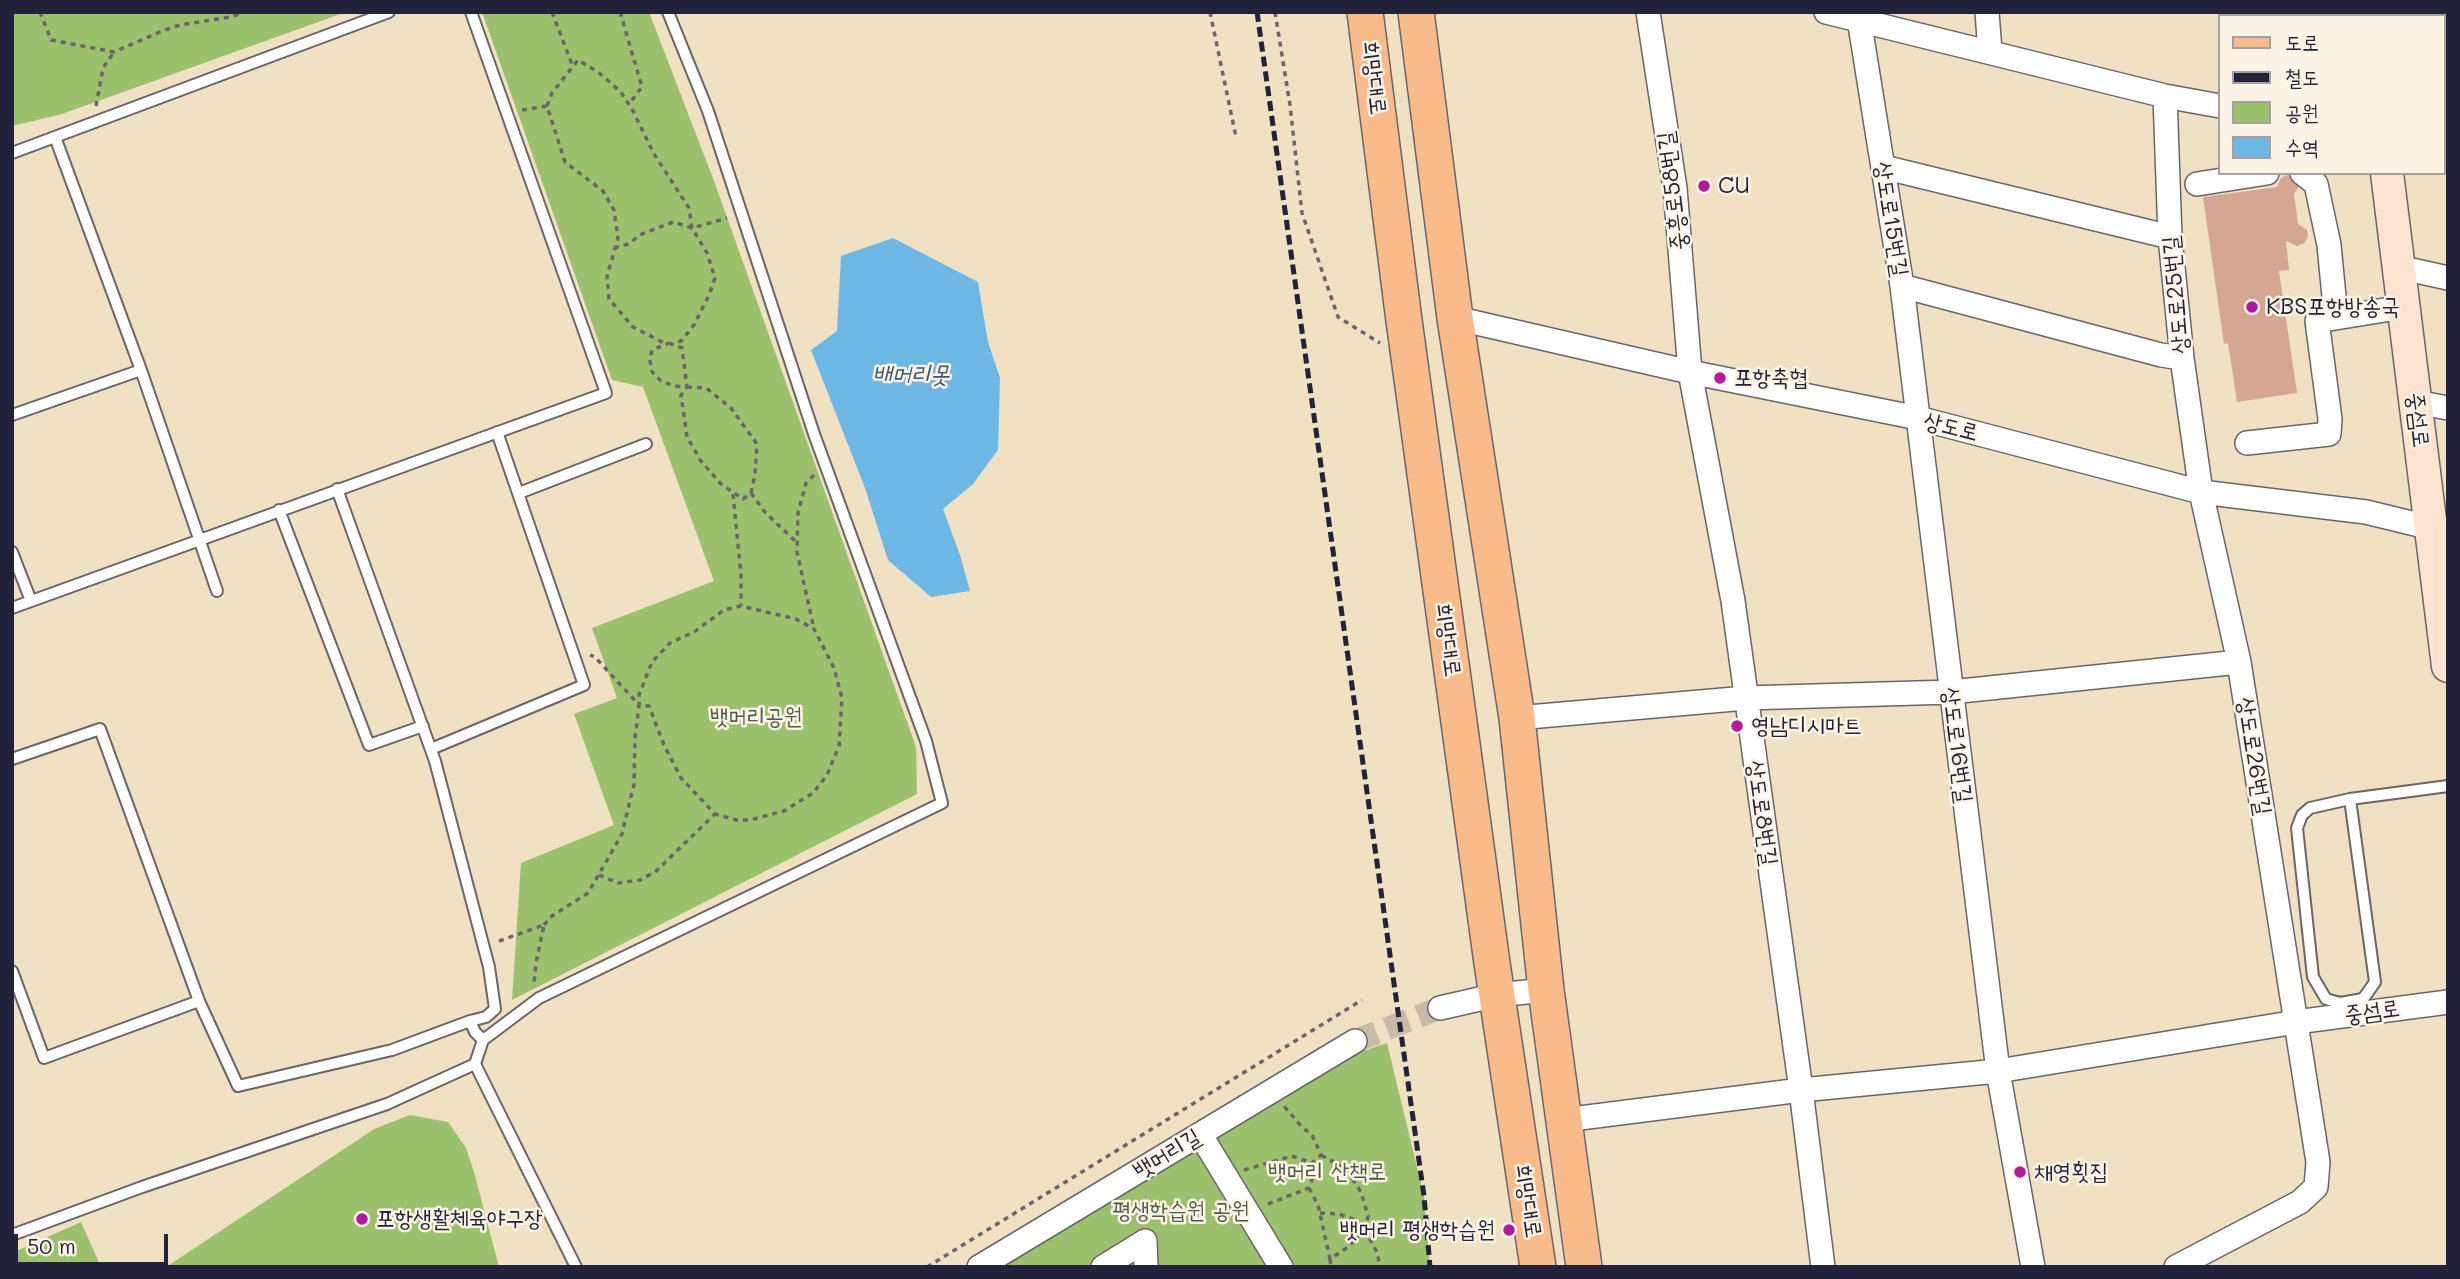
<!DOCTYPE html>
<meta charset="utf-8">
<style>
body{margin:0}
#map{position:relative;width:2460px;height:1279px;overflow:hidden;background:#efe1c1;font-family:Mali,"Poor Story",sans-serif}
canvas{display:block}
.frame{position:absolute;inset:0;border:14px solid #22223b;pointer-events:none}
.legend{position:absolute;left:2218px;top:14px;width:228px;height:161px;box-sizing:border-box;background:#fcf5e5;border:2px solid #a5a1a1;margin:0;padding:9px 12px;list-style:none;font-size:21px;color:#22223b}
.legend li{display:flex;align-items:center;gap:14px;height:35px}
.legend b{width:35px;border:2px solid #a5a1a1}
.scale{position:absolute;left:14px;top:1234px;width:154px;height:32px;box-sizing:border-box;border:4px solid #22223b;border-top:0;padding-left:9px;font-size:21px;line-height:24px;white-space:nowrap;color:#22223b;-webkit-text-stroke:5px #fcf5e5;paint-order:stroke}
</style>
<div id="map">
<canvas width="2460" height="1279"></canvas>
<div class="frame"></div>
<ul class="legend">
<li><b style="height:9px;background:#fabb8b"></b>도로</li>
<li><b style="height:9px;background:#22223b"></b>철도</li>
<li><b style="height:19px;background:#9cc16c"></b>공원</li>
<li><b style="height:19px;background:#6db7e5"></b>수역</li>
</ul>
<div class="scale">50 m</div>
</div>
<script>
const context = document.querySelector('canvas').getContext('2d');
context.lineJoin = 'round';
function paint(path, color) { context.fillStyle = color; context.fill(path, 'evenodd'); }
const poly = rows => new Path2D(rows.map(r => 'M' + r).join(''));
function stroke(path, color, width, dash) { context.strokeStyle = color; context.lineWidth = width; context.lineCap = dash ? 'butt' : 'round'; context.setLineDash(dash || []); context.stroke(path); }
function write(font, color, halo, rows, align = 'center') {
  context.font = font + ' Mali,"Poor Story",sans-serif'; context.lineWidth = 5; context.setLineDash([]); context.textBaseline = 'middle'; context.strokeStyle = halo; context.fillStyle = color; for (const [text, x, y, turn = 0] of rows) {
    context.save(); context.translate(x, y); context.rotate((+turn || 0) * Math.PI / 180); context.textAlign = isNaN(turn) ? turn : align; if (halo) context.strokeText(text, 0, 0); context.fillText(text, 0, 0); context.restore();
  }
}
const green = poly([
 [27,12,346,12,62,114,12,126,12,14],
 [482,12,649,12,714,181,916,747,917,794,512,1000,521,863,614,825,574,714,617,698,592,628,714,581,643,387,612,380],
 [1387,1043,1424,1196,1430,1267,979,1267,1200,1134,1360,1052],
 [410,1115,448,1122,466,1148,474,1172,499,1267,166,1267,374,1129],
 [81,1222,101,1267,12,1267,12,1253]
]);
const water = poly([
 [893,238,978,282,988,342,1000,378,998,450,973,484,943,509,960,555,970,591,931,597,888,560,865,488,811,350,837,331,841,256]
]);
const building = poly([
 [2288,175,2298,179,2299,186,2294,194,2298,224,2307,230,2308,237,2304,243,2297,246,2286,241,2289,270,2279,271,2297,393,2237,402,2228,343,2224,344,2203,197,2277,187,2281,178]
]);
const streetTunnel = poly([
 [1355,1041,1440,1008]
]);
const path = poly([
 [40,12,51,40,114,52,162,31,180,25,230,17,245,12],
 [552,12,573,67],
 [620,12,642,87,629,104],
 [1210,12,1236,137],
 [1275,12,1290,105,1302,213,1338,317,1380,343],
 [96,106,103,68,114,52],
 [547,106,552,93,578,60,598,72,620,91,632,109,654,154,689,208,692,228,707,253,715,278,709,295,694,325,682,340,675,345],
 [522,110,547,106,565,162,603,191,614,210,618,238,607,276,609,299,633,327,666,344],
 [614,248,628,244,642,234,673,222,692,228,727,218],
 [669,343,682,348,687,387,674,386,661,381,652,372,650,361,652,350,669,343],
 [687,387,706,388,731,408,757,444,755,474,751,493,743,499,721,484,701,461,687,437,681,395,687,387],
 [814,475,806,483,798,513,797,552,814,629],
 [751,493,764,511,797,543],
 [733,494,741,575,741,606],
 [599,875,618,883,640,880,655,872,715,814,681,778,664,745,649,706,639,705,639,695,652,662,670,643,694,632,724,610,741,606,796,619,814,629,834,668,842,698,839,746,834,758,827,775,813,793,784,811,750,820,736,820,715,814],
 [544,925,552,916,588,893,622,834,634,784,635,739,639,705,595,657,590,655],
 [499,941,544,925,536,963,534,984],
 [1244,1170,1292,1156,1312,1163,1321,1155,1312,1135,1301,1126,1284,1106],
 [1309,1188,1318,1205,1330,1259,1348,1247,1360,1235,1366,1227,1368,1216,1361,1192,1346,1169,1321,1155],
 [1268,1204,1309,1188,1313,1177,1312,1163],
 [1320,1213,1339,1214,1356,1220,1367,1234,1377,1252,1380,1267],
 [1330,1259,1331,1267],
 [927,1267,1362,1000]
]);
const lane = poly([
 [55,137,141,370,217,591],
 [12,153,389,12],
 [12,415,141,370],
 [337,489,435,761,489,967,495,1009,486,1017,470,1021],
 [519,493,646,444],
 [279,510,369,745,423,726],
 [12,552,31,601],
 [12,608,606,393,471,12],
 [431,749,584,685,497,432],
 [12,759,100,729,199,1001,238,1086,392,1050,470,1021,475,1032,483,1040],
 [2350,799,2375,982,2363,999,2340,1003,2326,999,2313,977,2297,828,2302,815,2310,808,2350,799,2448,786],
 [12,971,44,1058,199,1001],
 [12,1235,142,1187,387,1104,475,1064],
 [576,1267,475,1064,483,1040,539,998,942,803,926,741,814,434,708,111,668,12]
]);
const street = poly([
 [1648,12,1675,188,1690,372,1733,601,1801,1090,1823,1267],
 [1826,12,2165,96,2220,106],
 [1987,12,1990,52],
 [1859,19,1902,286,1998,1071,2033,1267],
 [2165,96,2170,237,2182,358,2201,492,2239,662,2318,1162,2316,1187,2300,1202,2176,1267],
 [2444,151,2448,151],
 [1883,167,2170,237],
 [2302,173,2316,184,2329,245,2336,317],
 [2197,184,2267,173],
 [2398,267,2448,278],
 [1902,286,2161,355,2182,358],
 [1455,318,1690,372,1918,418,2201,492,2366,512,2448,532],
 [2415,402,2448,408],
 [2247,443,2329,434,2330,419,2317,321,2403,307],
 [1517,718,1746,698,1951,692,2239,662],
 [1440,1008,1497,995,1546,990],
 [1564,1120,1801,1090,1998,1071,2296,1022,2448,1002],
 [1200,1134,1281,1267],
 [979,1267,1355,1041],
 [1103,1267,1145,1241,1146,1267]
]);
const secondary = poly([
 [2369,12,2369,16],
 [2387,173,2448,666]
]);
const primary = poly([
 [1365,12,1403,313,1492,963,1538,1267],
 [1416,12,1455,318,1517,718,1546,990,1584,1267]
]);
const rail = poly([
 [1257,12,1424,1196,1430,1267]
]);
const markers = [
 [1704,186,7,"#b5179e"],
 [2252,307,7,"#b5179e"],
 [1720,378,7,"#b5179e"],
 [1737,726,7,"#b5179e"],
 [2020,1172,7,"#b5179e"],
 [362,1219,7,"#b5179e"],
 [1509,1230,7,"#b5179e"]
];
const streetNames = [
 ["희망대로",1374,78,83],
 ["중흥로58번길",1673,191,-97],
 ["상도로15번길",1891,219,81],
 ["상도로25번길",2176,295,-95],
 ["중섬로",2418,420,83],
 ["상도로",1951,427,14],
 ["희망대로",1448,640,82],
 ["상도로16번길",1957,745,83],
 ["상도로26번길",2254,756,81],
 ["상도로8번길",1762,813,82],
 ["중섬로",2372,1012,-8],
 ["뱃머리길",1167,1154,-31],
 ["희망대로",1528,1201,81]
];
const poiNames = [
 ["CU",1718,186],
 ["KBS포항방송국",2266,307],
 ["포항축협",1734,378],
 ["영남디시마트",1751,726],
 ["채영횟집",2034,1172],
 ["포항생활체육야구장",376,1219],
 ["뱃머리 평생학습원",1495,1230,"right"]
];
const parkNames = [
 ["뱃머리공원",756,717],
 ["뱃머리 산책로",1327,1172],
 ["평생학습원 공원",1181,1211]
];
const waterNames = [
 ["배머리못",911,375]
];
paint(green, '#9cc16c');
paint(water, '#6db7e5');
paint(building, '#d5a793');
stroke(streetTunnel, '#c6bba6', 23, [23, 11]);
stroke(lane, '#6a656a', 14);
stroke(street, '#6a656a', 26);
stroke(secondary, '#6a656a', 35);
stroke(primary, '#6a656a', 38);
stroke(path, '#6a656a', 3.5, [5, 5]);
stroke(lane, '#fff', 10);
stroke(street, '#fff', 23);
stroke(secondary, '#fde4d1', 32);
stroke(primary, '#fabb8b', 35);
stroke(rail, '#22223b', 5, [10, 5]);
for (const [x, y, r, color] of markers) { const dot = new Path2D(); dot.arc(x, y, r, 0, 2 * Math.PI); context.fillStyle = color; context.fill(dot); stroke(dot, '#fcf5e5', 2.5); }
write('23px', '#22223b', '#fcf5e5', streetNames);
write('23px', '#22223b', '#fcf5e5', poiNames, 'left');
write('23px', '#4d5a4c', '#fcf5e5', parkNames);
write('italic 24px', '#3c5676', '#fcf5e5', waterNames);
</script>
